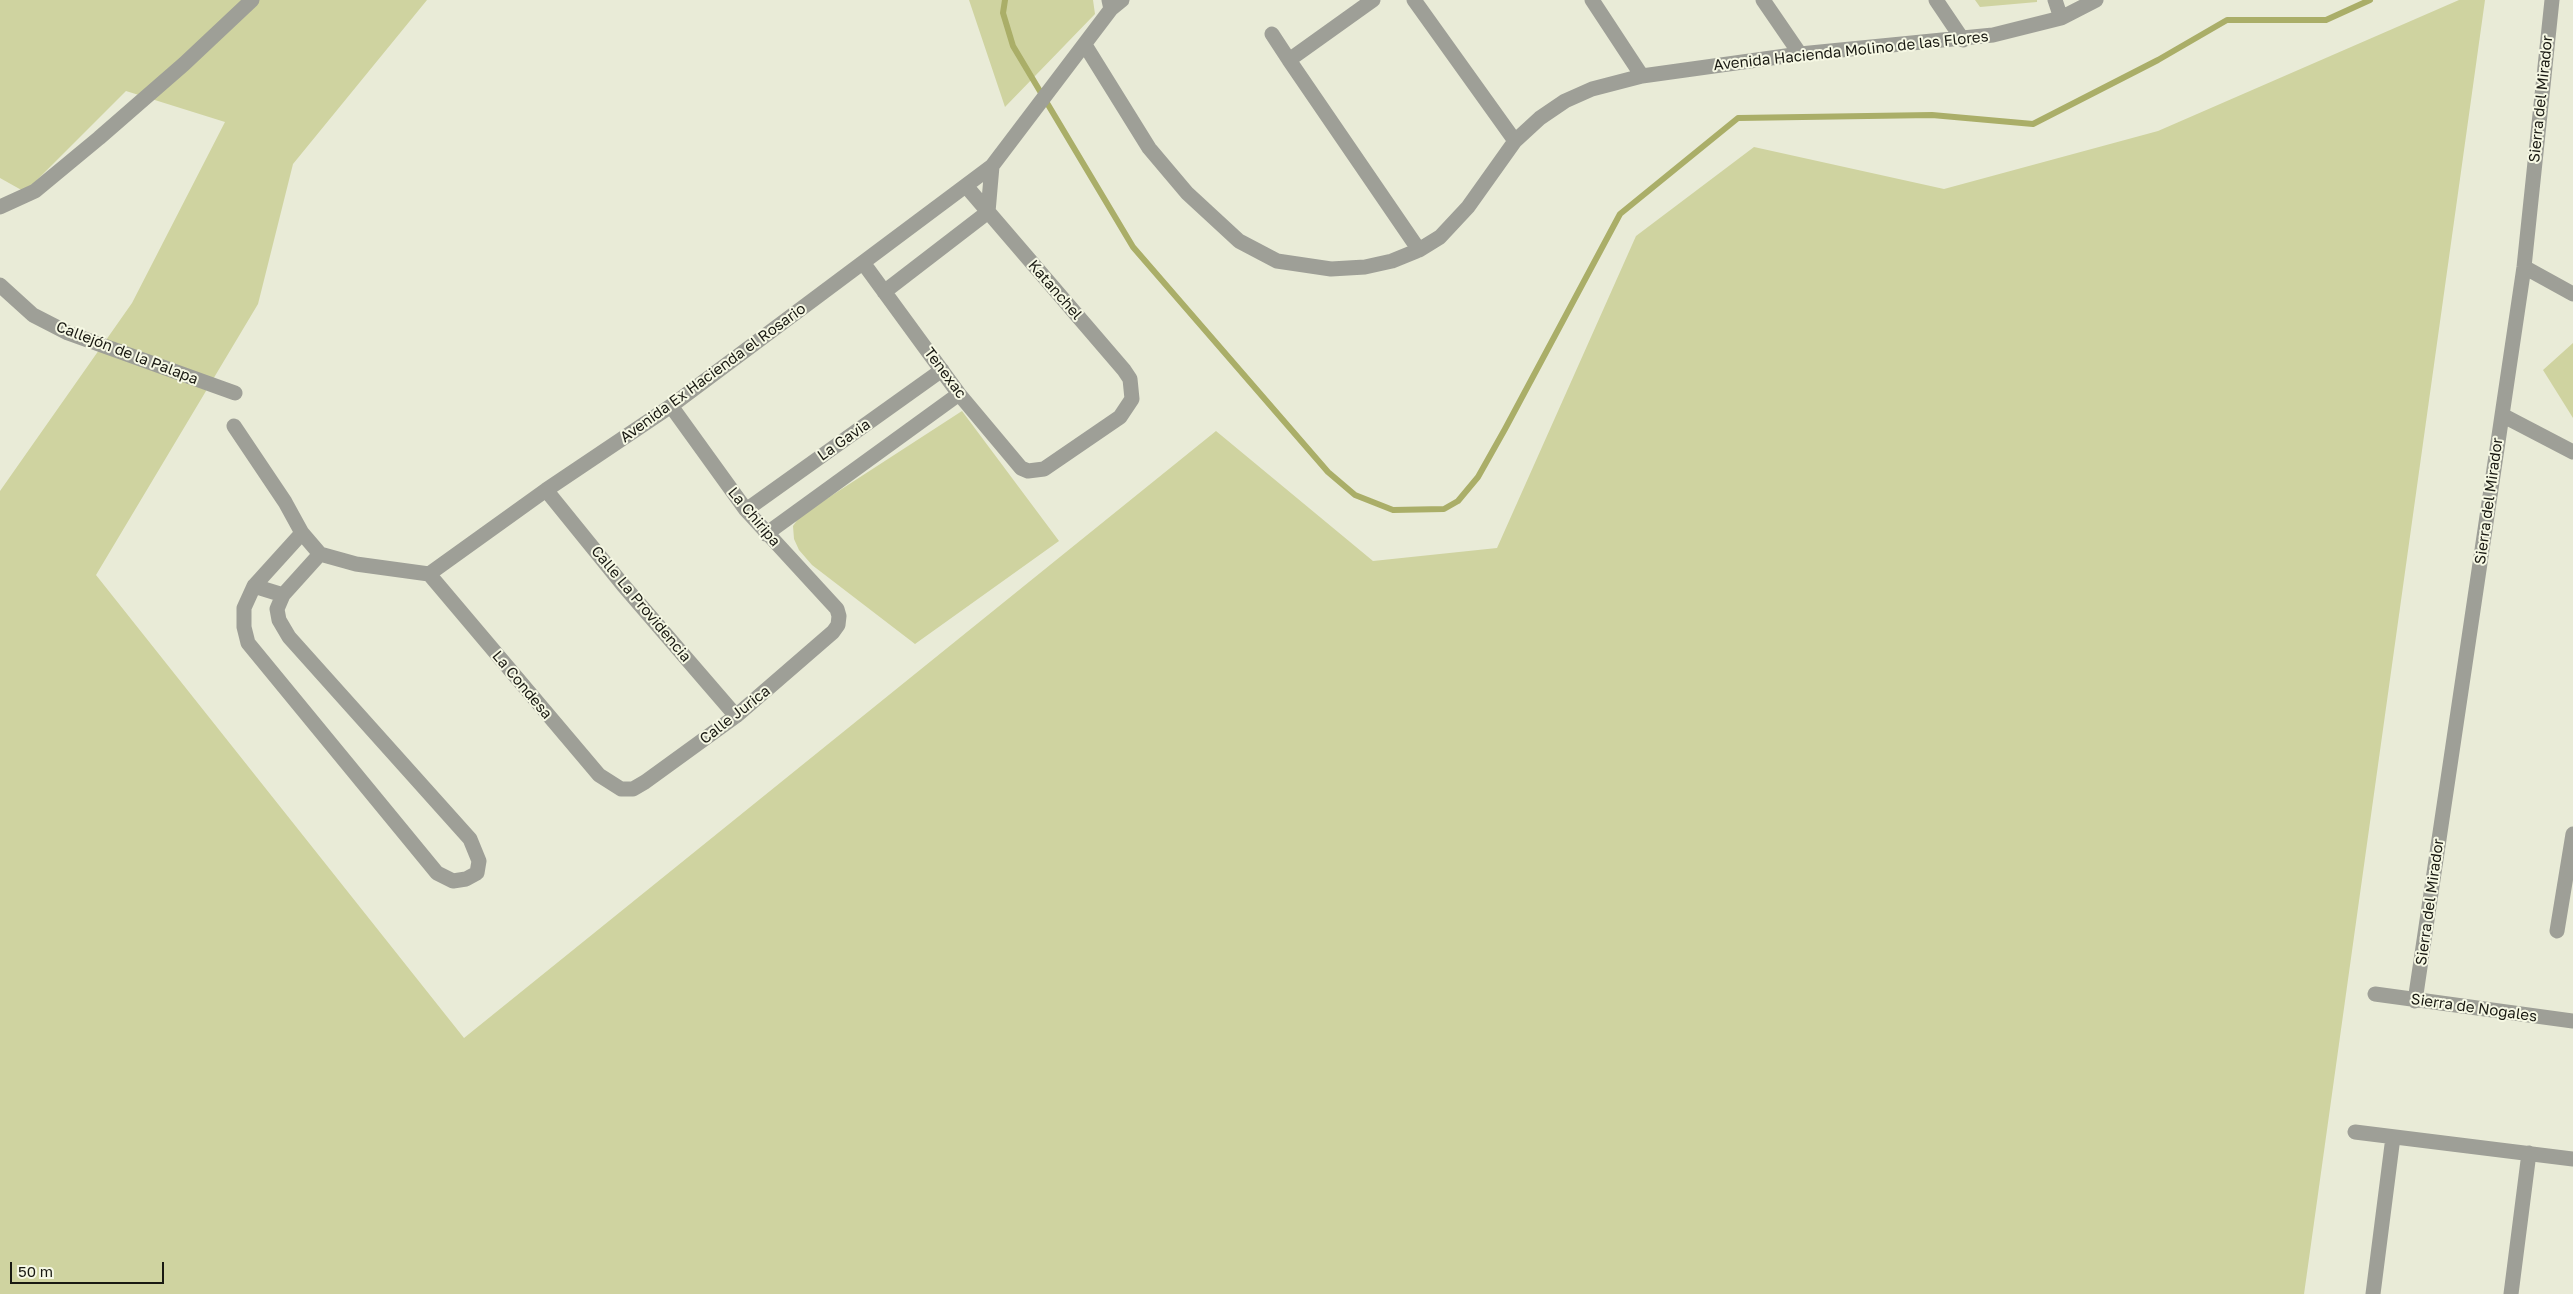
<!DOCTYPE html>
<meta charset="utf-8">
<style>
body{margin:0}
#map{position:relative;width:2573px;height:1294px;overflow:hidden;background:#e9ebd7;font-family:"Golos Text",sans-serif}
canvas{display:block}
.scale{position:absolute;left:10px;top:1262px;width:154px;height:22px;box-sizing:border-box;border:2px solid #191912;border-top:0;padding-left:6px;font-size:15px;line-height:18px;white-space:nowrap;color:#191912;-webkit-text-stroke:4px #f6f8e4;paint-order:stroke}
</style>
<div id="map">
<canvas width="2573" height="1294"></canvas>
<div class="scale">50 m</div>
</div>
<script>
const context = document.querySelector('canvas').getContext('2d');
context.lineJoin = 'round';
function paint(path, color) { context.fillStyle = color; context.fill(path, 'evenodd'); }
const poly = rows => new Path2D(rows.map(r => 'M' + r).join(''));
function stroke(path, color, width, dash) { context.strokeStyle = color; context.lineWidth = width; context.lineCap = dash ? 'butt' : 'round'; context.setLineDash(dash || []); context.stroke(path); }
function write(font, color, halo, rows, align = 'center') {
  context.font = font + ' "Golos Text",sans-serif'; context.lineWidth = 4; context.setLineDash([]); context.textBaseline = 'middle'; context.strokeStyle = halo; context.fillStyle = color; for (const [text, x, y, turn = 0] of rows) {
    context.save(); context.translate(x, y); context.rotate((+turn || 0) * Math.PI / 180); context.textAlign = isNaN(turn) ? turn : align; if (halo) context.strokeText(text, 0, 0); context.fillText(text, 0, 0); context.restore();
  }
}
const green = poly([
 [0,0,427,0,293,164,258,304,96,575,464,1038,1216,431,1373,561,1497,548,1636,236,1754,147,1944,189,2158,131,2459,0,2485,0,2304,1294,0,1294,0,491,132,303,225,122,126,91,25,192,0,178],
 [969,0,1093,0,1095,14,1005,107],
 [1975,0,2037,0,2037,2,1980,7],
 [2573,343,2573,418,2543,370],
 [962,411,1059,541,915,644,812,565,799,550,794,539,793,526,800,516]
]);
const stream = poly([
 [1005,0,1003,13,1013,46,1133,247,1328,472,1355,495,1393,510,1444,509,1458,501,1478,477,1505,429,1620,214,1738,118,1932,115,2033,124,2158,60,2227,20,2326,20,2370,0]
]);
const minor = poly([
 [1109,0,1111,9,1122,0],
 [1373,0,1289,60,1419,250],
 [1414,0,1515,141],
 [1592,0,1642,76],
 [1763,0,1800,54],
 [1936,0,1963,40],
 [2055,0,2061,18],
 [1272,34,1289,60],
 [1085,45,1149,148,1187,193,1239,241,1277,261,1331,269,1365,267,1392,261,1419,250,1440,237,1468,207,1515,141,1540,118,1565,101,1592,89,1642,76,1800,54,1993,35,2061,18,2096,0],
 [0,207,35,191,99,138,184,64,252,0],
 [864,264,959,394,1021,468,1028,471,1044,469,1120,417,1132,399,1130,379,1124,370,966,186],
 [2524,267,2573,294],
 [0,285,33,315,68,333,235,393],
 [884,292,988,212,992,166],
 [2502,415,2573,452],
 [234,426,285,502,302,533,320,554,356,564,429,574],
 [546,490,623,585,736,716],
 [746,510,942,370],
 [302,533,254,586,244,608,244,627,248,643,437,873,453,881,466,879,477,873,479,861,470,839,289,637,279,620,277,609,283,595,320,554],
 [766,534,959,394],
 [429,574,546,490,671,406,992,166,1111,9],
 [429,574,599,775,621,789,633,789,645,782,736,716,833,632,838,625,839,616,837,609,746,510,671,406],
 [254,586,283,595],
 [2557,931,2573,834],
 [2375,994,2573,1021],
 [2415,1001,2524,267,2552,0],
 [2355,1132,2573,1159],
 [2373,1294,2393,1137],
 [2511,1294,2529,1153]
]);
const streetNames = [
 ["Avenida Hacienda Molino de las Flores",1851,51,-6],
 ["Sierra del Mirador",2541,99,-84],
 ["Katanchel",1055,290,49],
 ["Callejón de la Palapa",127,353,21],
 ["Avenida Ex Hacienda el Rosario",713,373,-36],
 ["Tenexac",945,373,53],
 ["La Gavia",844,440,-35],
 ["Sierra del Mirador",2489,501,-82],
 ["La Chiripa",754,517,50],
 ["Calle La Providencia",641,604,50],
 ["La Condesa",522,685,50],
 ["Calle Jurica",735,715,-38],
 ["Sierra del Mirador",2430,902,-82],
 ["Sierra de Nogales",2474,1008,8]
];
paint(green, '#cfd3a0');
stroke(stream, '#aaae68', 6);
stroke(minor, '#9e9f97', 15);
write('15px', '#191912', '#f6f8e4', streetNames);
</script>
